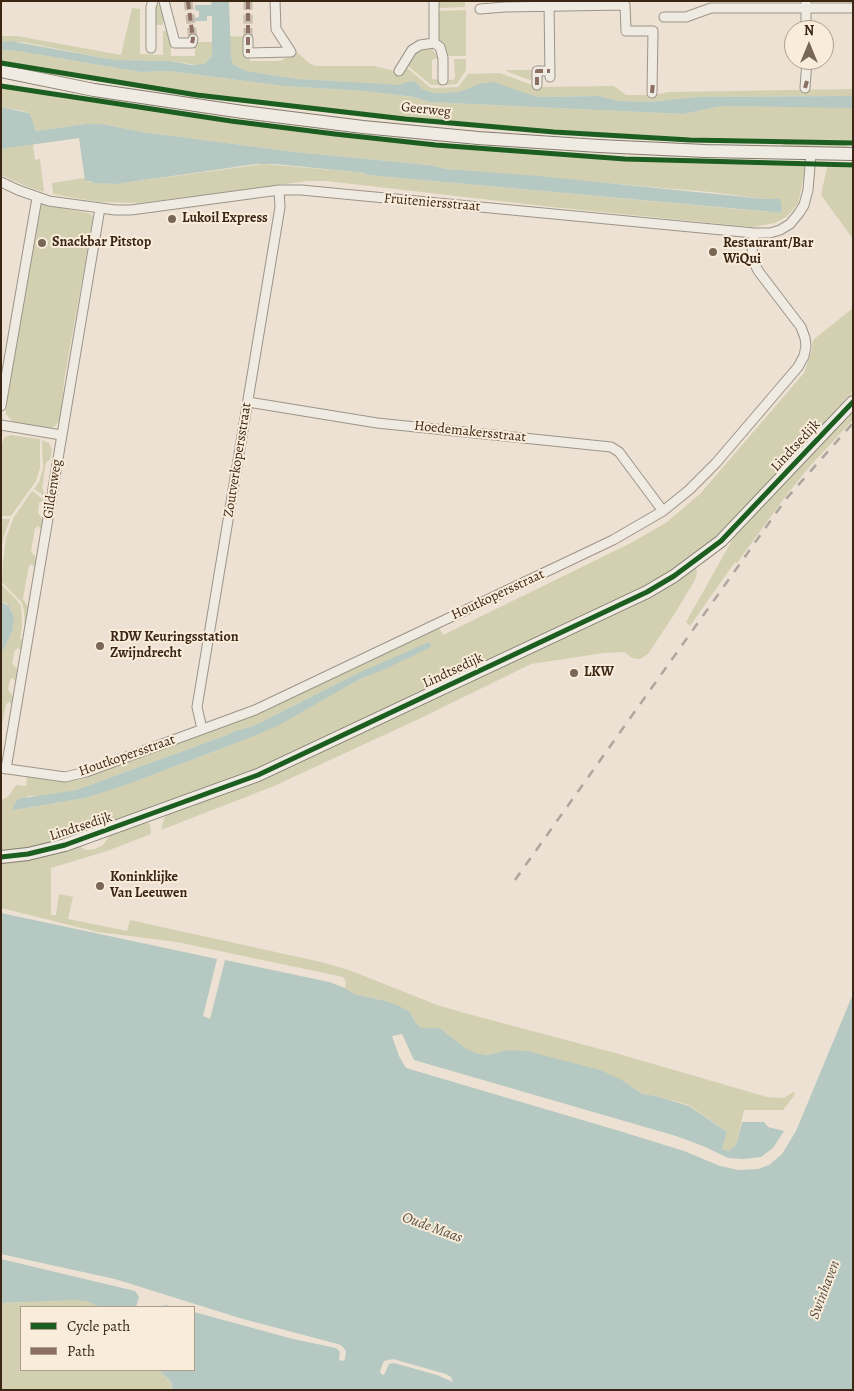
<!DOCTYPE html>
<style>
body{margin:0}
#map{position:relative;width:854px;height:1391px;overflow:hidden;background:#ece1d2;font-family:Alegreya,serif}
canvas{display:block}
.frame{position:absolute;inset:0;border:2px solid #3b2613;pointer-events:none}
.legend{position:absolute;left:20px;top:1306px;width:175px;height:65px;box-sizing:border-box;background:#f9ecdb;border:1px solid #ad9d8b;margin:0;padding:6px 9px;list-style:none;font-size:15px;color:#3b2613}
.legend li{display:flex;align-items:center;gap:10px;height:25px}
.legend b{width:25px;border:1px solid #ad9d8b}
.north{position:absolute;left:784px;top:20px;width:50px;height:50px;box-sizing:border-box;background:#f9ecdb;border:1px solid #ad9d8b;border-radius:50%;rotate:0deg;font-size:14px;font-weight:700;line-height:20px;text-align:center;color:#3b2613}
.north::after{content:'';display:block;margin:auto;width:18px;height:22px;background:#796756;clip-path:polygon(50% 0,100% 100%,50% 72%,0 100%)}
</style>
<div id="map">
<canvas width="854" height="1391"></canvas>
<div class="frame"></div>
<ul class="legend">
<li><b style="height:6px;background:#1b5e20"></b>Cycle path</li>
<li><b style="height:6px;background:#8d6e63"></b>Path</li>
</ul>
<div class="north">N</div>
</div>
<script>
const context = document.querySelector('canvas').getContext('2d');
context.lineJoin = 'round';
function paint(path, color) { context.fillStyle = color; context.fill(path, 'evenodd'); }
const poly = rows => new Path2D(rows.map(r => 'M' + r).join(''));
function stroke(path, color, width, dash) { context.strokeStyle = color; context.lineWidth = width; context.lineCap = dash ? 'butt' : 'round'; context.setLineDash(dash || []); context.stroke(path); }
function write(font, color, halo, rows, align = 'center') {
  context.font = font + ' Alegreya,serif'; context.lineWidth = 4; context.setLineDash([]); context.textBaseline = 'middle'; context.strokeStyle = halo; context.fillStyle = color; for (const [text, x, y, turn = 0] of rows) {
    context.save(); context.translate(x, y); context.rotate((+turn || 0) * Math.PI / 180); context.textAlign = isNaN(turn) ? turn : align; if (halo) context.strokeText(text, 0, 0); context.fillText(text, 0, 0); context.restore();
  }
}
const green = poly([
 [439,1,465,1,465,7,439,8],
 [163,4,163,25,156,25,156,5],
 [132,8,140,9,140,54,163,55,163,31,170,31,171,56,195,56,195,42,213,42,212,56,204,64,197,65,170,61,115,60,22,42,1,42,1,36,17,36,121,55],
 [466,10,466,56,446,56,439,41,439,11],
 [229,36,246,37,250,61,280,61,297,52,310,64,316,66,374,66,403,73,407,68,431,88,458,87,468,74,500,73,537,87,614,86,626,95,654,95,669,92,853,89,853,96,696,97,649,102,619,101,599,96,537,97,530,95,466,90,459,92,434,93,422,89,417,83,398,85,298,79,246,71,233,64,231,57],
 [431,47,438,58,432,60,432,79,442,80,441,85,431,85,408,66,417,51],
 [1,50,18,51,140,72,169,71,284,86,364,91,414,97,429,102,683,114,722,106,851,107,853,108,853,141,678,137,591,133,371,114,123,83,43,70,1,62],
 [454,59,466,59,466,70,457,84,446,85,445,83,445,80,453,80,455,78],
 [507,70,536,70,535,82,506,71],
 [1,87,110,105,351,137,638,160,804,165,804,175,798,203,791,212,786,217,775,223,752,227,552,207,326,181,308,181,141,203,99,202,53,194,52,183,85,178,88,182,116,184,264,164,366,173,367,175,780,213,780,199,765,199,710,192,447,169,428,165,295,152,142,132,102,124,85,124,37,131,33,126,30,114,24,111,1,107],
 [33,144,35,160,40,159,44,192,28,187,1,175,1,149],
 [783,144,847,145,847,149,783,148],
 [827,167,853,168,853,239,821,195],
 [39,203,91,214,93,218,64,381,61,419,54,427,49,430,14,423,6,414,6,405,11,364],
 [853,308,853,391,788,463,718,535,677,567,646,586,259,768,52,844,1,853,1,800,8,797,16,785,26,786,27,777,61,782,82,779,260,713,439,628,443,635,633,542,667,522,700,494,804,373,812,350,813,340],
 [383,670,360,679,319,702,249,738,126,785,85,798,14,810,28,796,42,796,76,790,227,735,232,732,256,725,356,674],
 [853,407,853,420,811,465,788,493,737,563,735,562,690,626,686,622,734,537],
 [11,435,40,439,40,468,36,481,11,516,1,516,1,445,5,437],
 [42,440,49,443,52,450,50,460,46,462,42,488,47,498,34,489,39,482,43,469],
 [32,491,46,501,45,504,42,501,39,503,38,513,43,520,42,528,41,529,38,526,35,528,31,551,37,559,35,567,31,564,29,566,28,570,23,599,28,607,25,631,24,611,22,603,2,582,3,563,6,538,14,517],
 [1,519,10,519,3,539,1,553],
 [696,568,697,573,695,580,675,613,648,654,640,659,632,658,624,652,604,653,531,664,423,717,274,786,161,830,164,818,169,812,689,570],
 [2,585,15,598,21,606,22,626,20,639,23,640,21,650,18,648,15,650,12,663,18,670,16,681,12,678,10,680,8,689,13,697,12,705,9,702,6,704,1,730,1,654,12,632,11,609,6,603,1,602],
 [146,821,150,825,151,834,107,851,51,868,51,915,56,915,59,894,73,897,68,919,127,931,130,920,321,962,349,970,437,1005,468,1014,619,1054,767,1097,784,1098,795,1091,794,1096,783,1110,744,1110,736,1145,729,1151,722,1149,727,1132,689,1105,656,1096,642,1094,622,1080,508,1050,487,1055,476,1053,465,1048,440,1028,421,1028,415,1022,410,1012,386,1001,354,994,345,988,346,982,343,977,177,942,98,932,1,908,1,860,78,846,87,850,95,849,103,845,111,834],
 [1,1259,136,1307,21,1307,21,1370,159,1370,171,1383,173,1390,1,1390,1,1303,31,1302]
]);
const water = poly([
 [212,1,229,1,231,57,233,64,246,71,298,79,388,84,398,85,411,81,417,83,422,89,434,93,459,92,479,84,493,82,537,97,599,96,619,101,649,102,696,97,853,96,853,108,722,106,683,114,429,102,414,97,364,91,284,86,169,71,140,72,18,51,1,50,1,42,10,41,115,60,170,61,191,65,204,64,212,56,212,16,207,16,207,21,195,21,195,18,199,17,199,11,195,10,195,5,211,5],
 [1,107,28,113,30,114,35,129,37,131,85,124,102,124,142,132,295,152,428,165,447,169,538,176,765,199,780,199,782,208,780,213,762,211,367,175,366,173,275,164,256,164,116,184,95,183,85,180,79,138,1,149],
 [1,602,9,606,14,618,12,632,1,654],
 [427,643,430,643,431,647,383,670,360,679,279,725,249,738,126,785,85,798,14,810,13,807,18,799,76,790,227,735,232,732,256,725,356,674],
 [1,913,217,959,203,1016,210,1019,225,960,329,982,345,988,354,994,386,1001,399,1006,410,1012,415,1022,421,1028,440,1028,465,1048,476,1053,487,1055,508,1050,527,1051,600,1070,622,1080,642,1094,656,1096,689,1106,727,1132,722,1149,729,1151,736,1145,742,1122,764,1122,768,1127,784,1131,773,1148,761,1157,743,1159,728,1158,703,1146,676,1136,414,1060,402,1034,392,1036,399,1056,406,1068,616,1130,684,1151,720,1166,738,1170,758,1169,769,1165,782,1154,796,1131,853,994,853,1390,173,1390,171,1382,159,1370,194,1370,194,1307,100,1307,86,1301,74,1300,1,1303]
]);
const pier = poly([
 [1,1254,115,1279,243,1319,338,1344,342,1346,346,1351,345,1359,343,1361,339,1360,340,1352,336,1348,293,1339,194,1312,194,1307,174,1307,165,1305,161,1307,136,1307,139,1297,135,1291,1,1259],
 [393,1359,446,1374,451,1377,453,1382,437,1375,394,1363,389,1364,384,1375,381,1374,380,1371,384,1361]
]);
const streetTunnel = poly([
 [188,1,193,39],
 [248,1,248,39]
]);
const street = poly([
 [164,1,175,43,192,43,193,39],
 [434,1,434,43,440,47,443,58,443,80],
 [549,2,550,77],
 [806,3,806,30],
 [480,9,505,7,625,5,626,31,653,31,652,93],
 [664,17,686,17,711,8,853,8],
 [248,39,248,53,291,52,276,29,275,1],
 [151,48,151,7,153,1],
 [399,71,412,50,420,45,434,43],
 [537,85,537,71,550,71],
 [805,88,807,60],
 [1,182,18,190,49,201,115,210,131,210,279,190,301,190,754,233,770,233,780,230,790,224,799,213,804,205,808,190,811,154],
 [248,402,377,423,611,447,619,452,663,511],
 [1,406,37,198],
 [1,425,61,435],
 [202,729,197,707,280,207,279,190],
 [1,768,65,777,86,772,255,710,613,540,663,511,689,490,716,463,798,367,804,356,806,346,805,338,801,327,759,272,754,263,752,253,754,233],
 [6,769,100,208]
]);
const secondary = poly([
 [1,71,94,90,243,112,363,127,478,138,599,146,705,151,853,154],
 [1,857,28,854,65,845,258,775,647,592,674,576,721,541,853,402]
]);
const rail = poly([
 [515,880,786,499,853,423]
]);
const quiet = poly([
 [188,1,193,39,192,43],
 [248,1,248,53],
 [537,85,537,71,550,71],
 [805,88,807,81],
 [652,93,653,82]
]);
const cycleway = poly([
 [1,63,197,95,405,119,554,132,690,140,853,143],
 [1,86,231,121,335,134,436,145,625,159,853,165],
 [1,857,28,854,65,845,258,775,647,592,674,576,721,541,853,402]
]);
const markers = [
 [172,219,5,"#796756"],
 [42,243,5,"#796756"],
 [713,252,5,"#796756"],
 [100,646,5,"#796756"],
 [574,673,5,"#796756"],
 [100,886,5,"#796756"]
];
const streetNames = [
 ["Geerweg",426,110,6],
 ["Fruiteniersstraat",432,203,5],
 ["Hoedemakersstraat",470,432,6],
 ["Lindtsedijk",796,446,-47],
 ["Zoutverkopersstraat",238,460,-81],
 ["Gildenweg",53,489,-81],
 ["Houtkopersstraat",498,595,-25],
 ["Lindtsedijk",453,671,-25],
 ["Houtkopersstraat",127,756,-19],
 ["Lindtsedijk",81,827,-18]
];
const poiNames = [
 ["Lukoil Express",182,219],
 ["Snackbar Pitstop",52,243],
 ["Restaurant/Bar",723,244],
 ["WiQui",723,260],
 ["RDW Keuringsstation",110,638],
 ["Zwijndrecht",110,654],
 ["LKW",584,673],
 ["Koninklijke",110,878],
 ["Van Leeuwen",110,894]
];
const waterNames = [
 ["Oude Maas",432,1228,20],
 ["Swinhaven",825,1290,-69]
];
paint(green, '#d2d0b0');
paint(water, '#b5c8c1');
paint(pier, '#ece1d2');
stroke(streetTunnel, '#c9bcac', 9, [9, 4.5]);
stroke(street, '#9d9489', 11);
stroke(secondary, '#847b70', 14);
stroke(street, '#efeae2', 9);
stroke(secondary, '#efeae2', 12);
stroke(rail, '#ada69f', 2.5, [9, 9]);
stroke(quiet, '#8d6e63', 4, [8, 4]);
stroke(cycleway, '#1b5e20', 5);
for (const [x, y, r, color] of markers) { const dot = new Path2D(); dot.arc(x, y, r, 0, 2 * Math.PI); context.fillStyle = color; context.fill(dot); stroke(dot, '#f9ecdb', 2); }
write('14px', '#3b2613', '#f9ecdb', streetNames);
write('bold 14px', '#3b2613', '#f9ecdb', poiNames, 'left');
write('italic 15px', '#585345', '#f9ecdb', waterNames);
</script>
